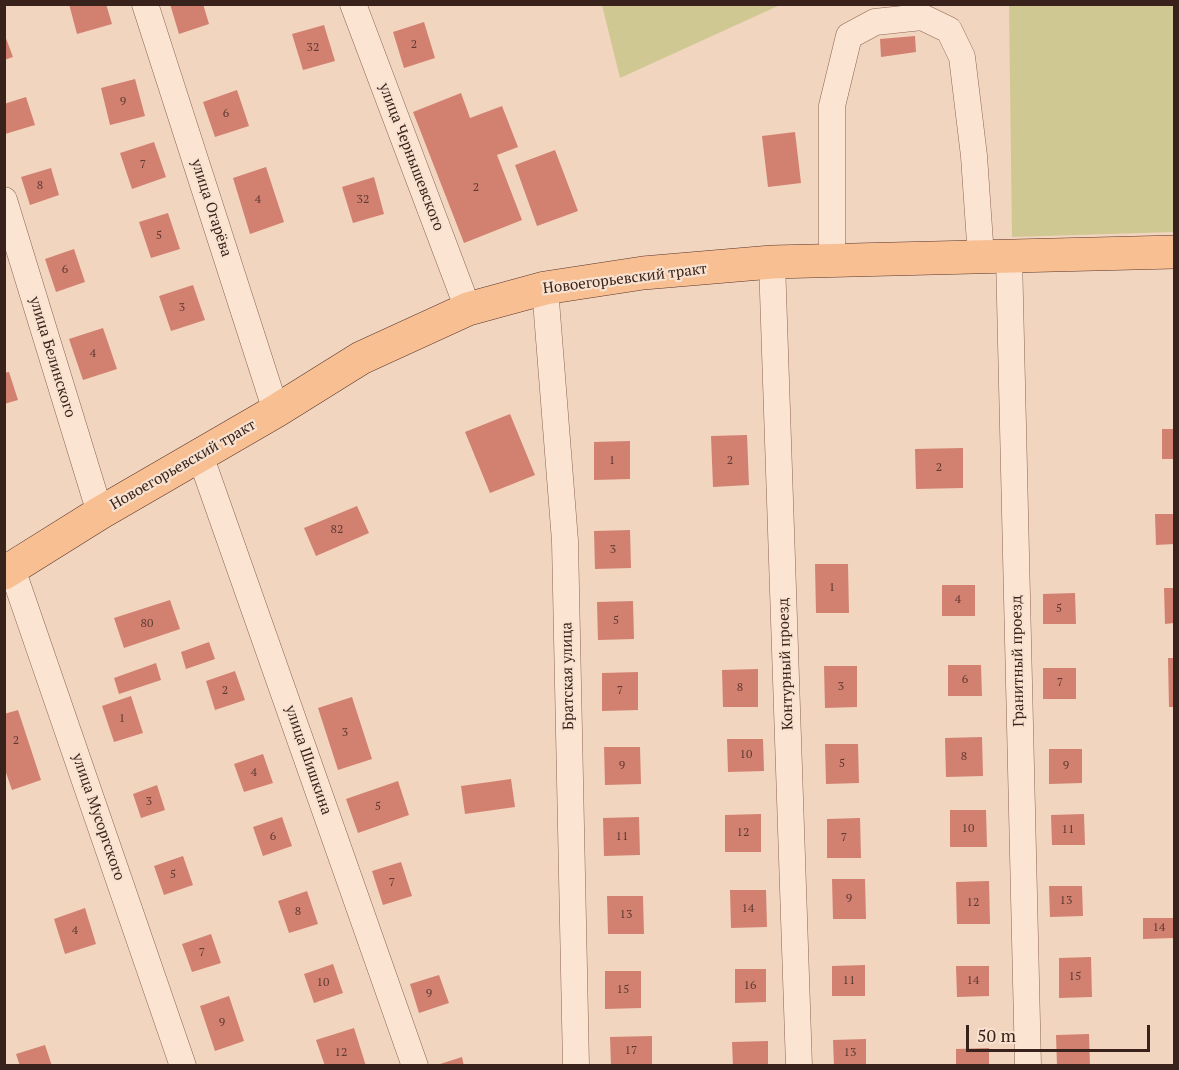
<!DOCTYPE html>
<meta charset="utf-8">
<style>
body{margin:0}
#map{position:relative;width:1179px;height:1070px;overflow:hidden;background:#f1d5bf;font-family:"PT Serif",serif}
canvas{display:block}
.frame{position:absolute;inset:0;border:6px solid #39221b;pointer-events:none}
.scale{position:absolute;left:966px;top:1025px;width:184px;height:27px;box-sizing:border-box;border:3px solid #39221b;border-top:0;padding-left:8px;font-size:18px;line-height:21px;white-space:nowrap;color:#39221b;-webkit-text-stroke:4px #f8e2cf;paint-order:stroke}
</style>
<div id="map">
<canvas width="1179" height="1070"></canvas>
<div class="frame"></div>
<div class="scale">50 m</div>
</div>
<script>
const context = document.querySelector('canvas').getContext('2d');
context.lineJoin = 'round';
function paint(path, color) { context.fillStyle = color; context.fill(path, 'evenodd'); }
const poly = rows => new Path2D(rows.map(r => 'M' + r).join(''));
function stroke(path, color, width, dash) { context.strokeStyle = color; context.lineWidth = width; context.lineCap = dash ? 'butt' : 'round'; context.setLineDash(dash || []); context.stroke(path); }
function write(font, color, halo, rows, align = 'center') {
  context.font = font + ' "PT Serif",serif'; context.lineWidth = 4.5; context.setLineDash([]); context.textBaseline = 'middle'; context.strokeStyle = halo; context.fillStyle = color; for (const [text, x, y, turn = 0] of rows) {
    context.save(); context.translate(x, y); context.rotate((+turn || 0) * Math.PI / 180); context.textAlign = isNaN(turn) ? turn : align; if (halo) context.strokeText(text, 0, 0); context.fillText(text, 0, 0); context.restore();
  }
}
const green = poly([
 [602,5,602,4,780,5,620,78],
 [1009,5,1174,5,1174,232,1012,237]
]);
const building = poly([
 [69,4,106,4,112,24,77,34],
 [170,4,203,4,209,24,179,34],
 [424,22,435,58,404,68,393,32],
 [324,25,335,61,303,70,292,34],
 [4,33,13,57,4,60],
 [915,36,916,52,881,57,880,39],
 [135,79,145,116,110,125,101,88],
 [237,90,249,126,215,137,203,102],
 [461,93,470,118,502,106,518,147,497,155,522,220,464,243,413,112],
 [26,97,35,125,5,134,4,104],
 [795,132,801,183,768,187,762,136],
 [154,142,166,177,132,189,120,153],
 [555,150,578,211,537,226,515,165],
 [266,167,284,222,250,234,233,178],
 [51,168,59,195,30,205,21,177],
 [374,177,384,214,353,223,342,187],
 [168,213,180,249,151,258,139,222],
 [74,249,85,282,56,292,45,259],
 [193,285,205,320,171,331,159,296],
 [103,328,117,369,83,380,69,339],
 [9,372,18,400,4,404,4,373],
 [510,414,535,475,490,493,465,432],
 [1162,429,1174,429,1174,459,1162,459],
 [747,435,749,485,713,487,711,436],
 [630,441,630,479,594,480,594,442],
 [963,448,963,488,916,489,915,449],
 [357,506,369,533,316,556,304,528],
 [1155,514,1174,514,1174,544,1156,545],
 [630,530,631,568,595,569,594,531],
 [815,564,848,564,849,613,816,613],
 [942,585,975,585,975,616,942,616],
 [1164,588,1174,588,1174,623,1165,624],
 [1075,593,1076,624,1043,624,1043,594],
 [170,600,180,629,124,648,114,618],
 [633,601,634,639,598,640,597,602],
 [209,642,215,659,186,669,181,652],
 [1168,658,1174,658,1174,707,1169,707],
 [156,663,161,680,119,694,114,678],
 [948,665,981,665,982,696,948,696],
 [824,666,857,666,857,707,825,708],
 [1043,668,1076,668,1076,699,1043,699],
 [758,669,758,707,723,707,722,670],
 [235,671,245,700,215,710,206,681],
 [638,672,638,710,602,711,602,673],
 [131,696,143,733,114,742,102,706],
 [352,697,372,759,338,770,318,708],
 [18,710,41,780,12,790,4,767,4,714],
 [982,737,983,776,946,777,945,738],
 [727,739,763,739,764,771,728,772],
 [825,744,858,744,859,783,826,784],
 [604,747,640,747,641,784,605,785],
 [1049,749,1082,749,1082,783,1049,784],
 [263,754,273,783,244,792,234,764],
 [511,779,515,807,465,814,461,786],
 [398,781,409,815,358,833,346,799],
 [157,785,165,810,141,818,133,794],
 [950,810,986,810,987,847,950,847],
 [761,814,761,852,725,852,725,815],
 [1084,814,1085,845,1052,845,1051,815],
 [282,817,292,846,263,856,253,827],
 [639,817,640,855,604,856,603,818],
 [860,818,861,858,827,858,827,819],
 [183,856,193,885,164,895,154,866],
 [401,862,412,896,383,905,372,871],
 [832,879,865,879,866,919,833,919],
 [989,881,990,924,957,924,956,882],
 [1049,886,1082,886,1083,916,1050,917],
 [730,890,766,890,767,927,731,928],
 [307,891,318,924,289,933,278,901],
 [607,896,643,896,644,934,608,934],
 [85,908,96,944,65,954,54,919],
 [1143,918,1174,918,1174,938,1143,939],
 [211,934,221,963,192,972,182,944],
 [1091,957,1092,997,1059,998,1059,958],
 [333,964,343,993,314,1003,304,974],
 [865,965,865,996,832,996,832,966],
 [956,966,989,966,989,996,957,997],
 [735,969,766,969,766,1002,735,1003],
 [605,971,641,971,641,1008,605,1009],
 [439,975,449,1003,419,1013,410,984],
 [229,996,244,1041,215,1051,200,1006],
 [354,1028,366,1066,325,1066,316,1040],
 [1089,1034,1090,1066,1057,1066,1056,1035],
 [652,1036,652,1066,611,1066,610,1037],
 [866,1039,866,1066,834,1066,833,1040],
 [768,1041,768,1066,733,1066,732,1042],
 [45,1045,52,1066,20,1066,16,1054],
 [989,1048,989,1066,956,1066,956,1049],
 [462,1057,464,1066,437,1066,437,1065]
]);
const minor = poly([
 [145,4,276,411],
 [353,4,468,309],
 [4,200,100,513],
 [1009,256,1028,1066],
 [832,261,832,106,849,36,875,22,922,17,949,30,962,57,974,156,981,257],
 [772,262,799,1066],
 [545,288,565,541,576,1066],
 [200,455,415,1066],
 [12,569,183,1066]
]);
const major = poly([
 [4,573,100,513,276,411,361,358,468,309,545,288,643,273,772,262,1174,252]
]);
const numberNames = [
 ["2",414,45],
 ["32",313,48],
 ["9",123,102],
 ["6",226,114],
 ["7",143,165],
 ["8",40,186],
 ["2",476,188],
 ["4",258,200],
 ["32",363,200],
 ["5",159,236],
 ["6",65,270],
 ["3",182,308],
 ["4",93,354],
 ["1",612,461],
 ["2",730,461],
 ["2",939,468],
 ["82",337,530],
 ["3",613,550],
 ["1",832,588],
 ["4",958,600],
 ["5",1059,609],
 ["5",616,621],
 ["80",147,624],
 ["6",965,680],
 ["7",1060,683],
 ["3",841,687],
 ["8",740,688],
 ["2",225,691],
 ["7",620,691],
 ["1",122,719],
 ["3",345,733],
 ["2",16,741],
 ["10",746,755],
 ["8",964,757],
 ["5",842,764],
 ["9",622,766],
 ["9",1066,766],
 ["4",254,773],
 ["3",149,802],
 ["5",378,807],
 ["10",968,829],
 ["11",1068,830],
 ["12",743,833],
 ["6",273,837],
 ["11",622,837],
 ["7",844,838],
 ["5",173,875],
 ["7",392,883],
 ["9",849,899],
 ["13",1066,901],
 ["12",973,903],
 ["14",748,909],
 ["8",298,912],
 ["13",626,915],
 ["14",1159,928],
 ["4",75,931],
 ["7",202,953],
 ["15",1075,977],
 ["11",849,981],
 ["14",973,981],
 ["10",323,983],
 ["16",750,986],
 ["15",623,990],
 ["9",429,994],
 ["9",222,1023],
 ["17",631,1051],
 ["12",341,1053],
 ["13",850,1053]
];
const streetNames = [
 ["улица Чернышевского",411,157,69],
 ["улица Огарёва",211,208,72],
 ["Новоегорьевский тракт",625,279,-7],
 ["улица Белинского",52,357,73],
 ["Новоегорьевский тракт",183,465,-30],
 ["Гранитный проезд",1018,661,-91],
 ["Контурный проезд",786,664,-92],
 ["Братская улица",568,676,-91],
 ["улица Шишкина",308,760,71],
 ["улица Мусоргского",98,817,71]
];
paint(green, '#d0c892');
paint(building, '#d28171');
stroke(minor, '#8b6556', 27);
stroke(major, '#58342a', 34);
stroke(minor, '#fbe5d2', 26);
stroke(major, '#f8bf93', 33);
write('12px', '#5f3a30', null, numberNames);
write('15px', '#39221b', '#f8e2cf', streetNames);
</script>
